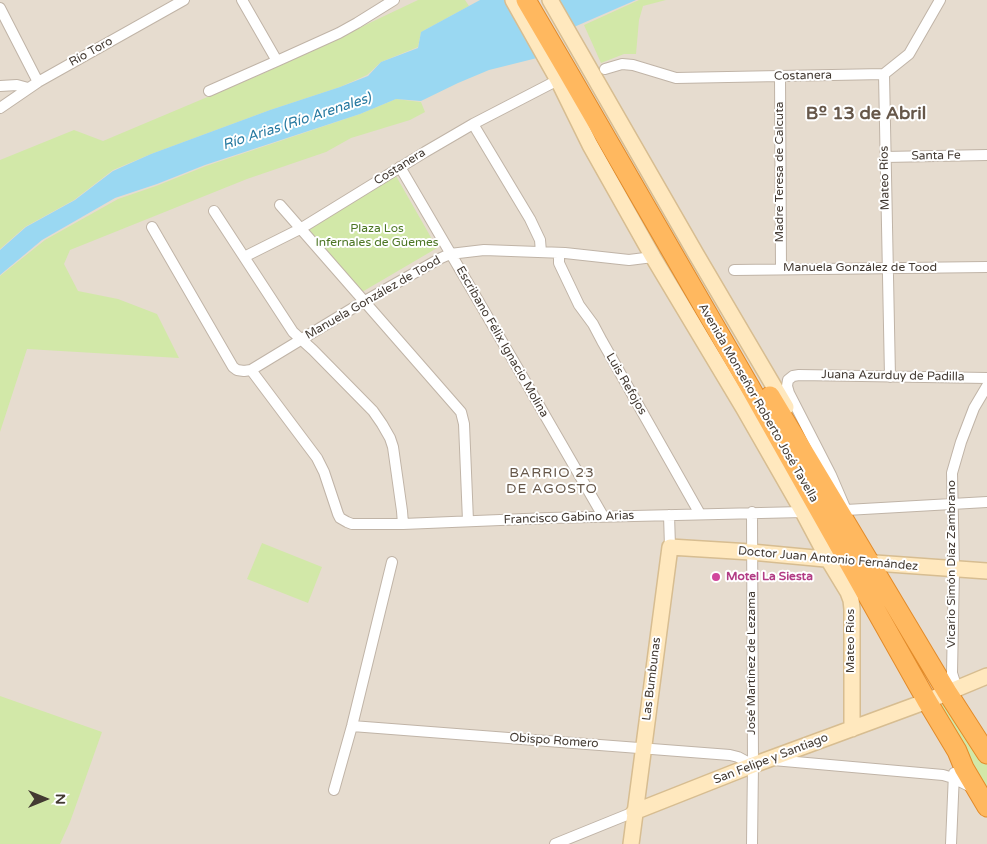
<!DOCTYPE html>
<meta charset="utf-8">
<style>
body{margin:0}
#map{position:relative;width:987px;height:844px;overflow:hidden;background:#f1ebe1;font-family:"Varela Round",sans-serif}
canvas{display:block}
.north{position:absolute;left:20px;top:774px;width:50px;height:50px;-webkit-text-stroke:4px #fff;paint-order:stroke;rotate:90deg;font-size:14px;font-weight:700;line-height:20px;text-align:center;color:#433a32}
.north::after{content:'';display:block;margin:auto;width:18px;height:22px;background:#433a32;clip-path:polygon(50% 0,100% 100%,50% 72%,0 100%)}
</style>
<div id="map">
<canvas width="987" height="844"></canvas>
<div class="north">N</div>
</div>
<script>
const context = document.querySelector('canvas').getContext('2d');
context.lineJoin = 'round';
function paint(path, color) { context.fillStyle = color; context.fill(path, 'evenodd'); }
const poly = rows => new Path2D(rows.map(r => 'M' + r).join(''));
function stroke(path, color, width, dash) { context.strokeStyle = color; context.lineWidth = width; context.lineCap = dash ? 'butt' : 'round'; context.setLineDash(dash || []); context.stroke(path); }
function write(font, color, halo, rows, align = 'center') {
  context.font = font + ' "Varela Round",sans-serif'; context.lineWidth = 4; context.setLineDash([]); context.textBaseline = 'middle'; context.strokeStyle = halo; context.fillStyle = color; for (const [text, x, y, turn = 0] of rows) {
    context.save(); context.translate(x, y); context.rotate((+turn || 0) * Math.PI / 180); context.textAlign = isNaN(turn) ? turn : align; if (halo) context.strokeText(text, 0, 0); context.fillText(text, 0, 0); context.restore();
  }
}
const residential = poly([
 [0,0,987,0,987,844,0,844]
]);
const green = poly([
 [418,0,465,0,469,6,421,32,418,47,381,62,367,75,340,87,270,110,151,154,113,170,74,200,25,227,0,249,0,160,74,130,103,141,262,74],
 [639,0,666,0,643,6,639,20,636,54,624,54,601,63,584,25],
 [396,99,421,102,425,112,410,120,351,138,326,152,247,179,70,250,64,264,78,291,118,299,157,314,179,358,27,349,0,432,0,276,45,240,118,199,156,186,206,166,360,114],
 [396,176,437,248,362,292,306,228],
 [262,543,322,567,308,603,247,579],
 [0,696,102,732,70,822,60,844,0,844],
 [939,696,987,763,987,792,936,700]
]);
const water = poly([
 [480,0,505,0,537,58,489,70,458,83,421,101,396,99,360,114,205,165,157,184,115,198,42,240,0,275,0,250,26,227,75,200,113,171,151,154,270,110,340,87,368,76,381,62,418,48,421,32],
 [559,0,636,0,574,27]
]);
const street = poly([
 [242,0,277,61],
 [0,8,38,82],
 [605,69,622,64,633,65,676,78,884,74],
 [884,74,890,377],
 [884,74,909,54,940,0],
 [780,76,781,269],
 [0,86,17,85,28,88],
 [209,91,277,61,339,33,357,23,394,0],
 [0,108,38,82,184,0],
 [473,124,530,219,540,240,541,252],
 [885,157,987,155],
 [400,167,517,367,603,516],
 [280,205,461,412,464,424,468,521],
 [214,211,293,332,313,350,373,411,382,424,390,438,393,447,402,511,403,524],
 [152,227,233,367,237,370,244,371,251,370,317,458,324,472,338,514,340,518,347,522,352,524,403,524,549,518,803,512],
 [559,253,559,263,579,305,593,324,602,341,700,514],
 [244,257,300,229,425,152,473,124,558,80],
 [734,270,987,267],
 [251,370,363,302,441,258,450,254,484,250,565,253,629,260,653,257],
 [987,378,799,375,793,376,788,380,787,386,789,393,831,475,846,510,987,502],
 [752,512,753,765,752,844],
 [669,515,670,547],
 [957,689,952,673,954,569,952,473,961,442,974,408,987,386],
 [352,726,730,755,738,757,753,765],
 [773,760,943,775,953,778,973,788],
 [334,790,352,726,392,562],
 [555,844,634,812],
 [951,844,954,773]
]);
const secondary = poly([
 [513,0,558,80,590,145,653,257,744,409,803,512,828,559,848,592,851,600,852,609,852,729],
 [550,0,696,254,786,407],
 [861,562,987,571],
 [634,812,753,765,927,701,987,676],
 [631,844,670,547,751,552,836,560]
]);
const highway = poly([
 [526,0,567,70,750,387,927,701,957,751,964,768,987,807],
 [770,396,947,692,987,754]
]);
const markers = [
 [716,577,5,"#d1479c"]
];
const streetNames = [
 ["Río Toro",91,52,-29],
 ["Costanera",803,76,-1],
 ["Santa Fe",936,156,-1],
 ["Costanera",400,167,-32],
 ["Madre Teresa de Calcuta",780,172,-90],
 ["Mateo Ríos",885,178,-91],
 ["Manuela González de Tood",860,268],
 ["Manuela González de Tood",373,298,-30],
 ["Escribano Félix Ignacio Molina",502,342,60],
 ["Juana Azurduy de Padilla",893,376,1],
 ["Luis Refojos",626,384,60],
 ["Avenida Monseñor Roberto José Tavella",758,403,60],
 ["Francisco Gabino Arias",569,518,-2],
 ["Doctor Juan Antonio Fernández",828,559,5],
 ["Vicario Simón Díaz Zambrano",952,564,-90],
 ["Mateo Ríos",851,641,-90],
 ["José Martínez de Lezama",752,663,-90],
 ["Las Bumbunas",652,679,-83],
 ["Obispo Romero",554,741,4],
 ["San Felipe y Santiago",771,759,-21]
];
const parkNames = [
 ["Plaza Los",377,229],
 ["Infernales de Güemes",377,243]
];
const hotelNames = [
 ["Motel La Siesta",726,577]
];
const waterNames = [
 ["Río Arias (Río Arenales)",297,122,-18]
];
const neighbourhoodNames = [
 ["BARRIO 23",552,473],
 ["DE AGOSTO",552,489]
];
const districtNames = [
 ["Bº 13 de Abril",866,114]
];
paint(residential, '#e6dccf');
paint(green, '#d2e8a8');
paint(water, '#9ad8f2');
stroke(street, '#c0b4a7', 12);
stroke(secondary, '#d7bd91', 18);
stroke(highway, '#e28b2a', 21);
stroke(street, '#fff', 10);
stroke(secondary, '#ffe8be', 15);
stroke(highway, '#ffb85f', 19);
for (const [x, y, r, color] of markers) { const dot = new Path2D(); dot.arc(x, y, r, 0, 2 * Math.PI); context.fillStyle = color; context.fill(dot); stroke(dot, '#fff', 2); }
write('12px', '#433a32', '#fff', streetNames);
write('12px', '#4c7624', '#fff', parkNames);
write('bold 12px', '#b23c85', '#fff', hotelNames, 'left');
write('italic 14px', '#277aa1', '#fff', waterNames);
context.letterSpacing = '1px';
write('14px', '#665749', '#fff', neighbourhoodNames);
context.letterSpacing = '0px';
write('bold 18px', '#665749', '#fff', districtNames);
</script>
